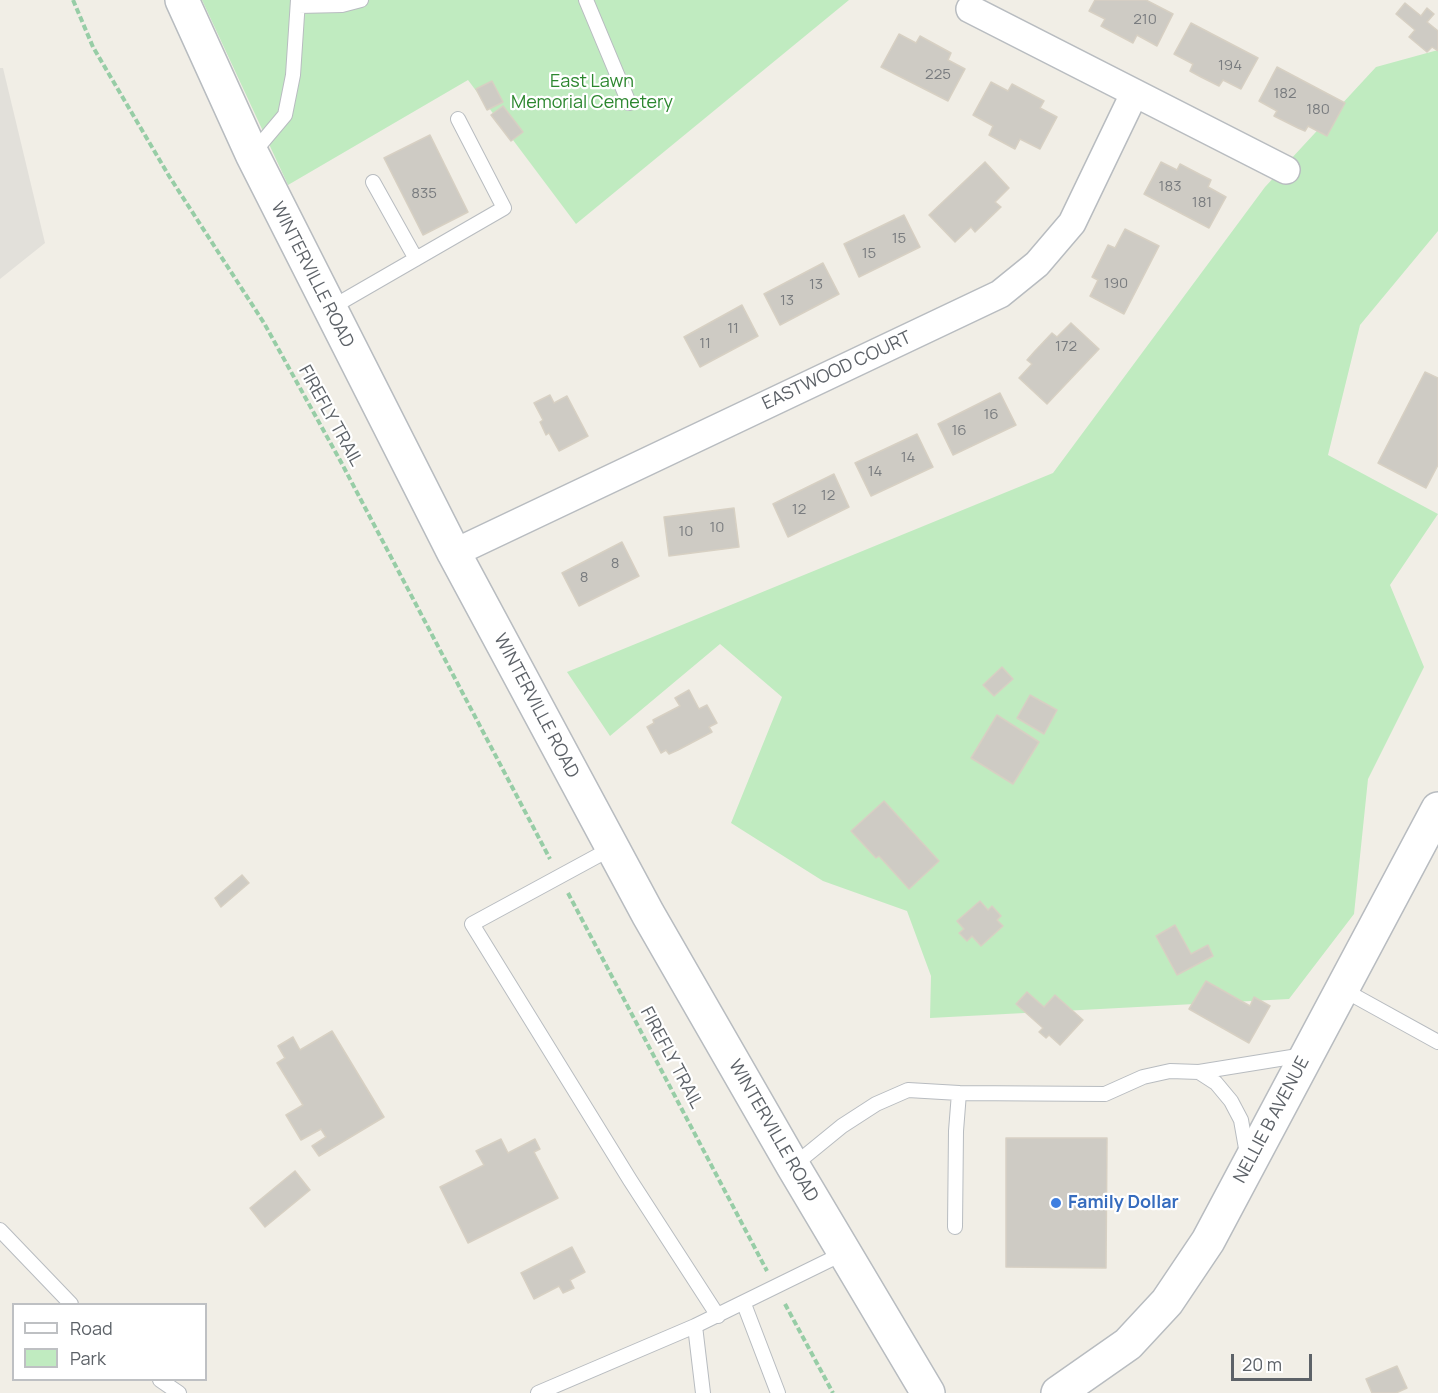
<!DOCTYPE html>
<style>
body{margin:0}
#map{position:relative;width:1438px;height:1393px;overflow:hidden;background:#f1eee6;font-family:Manrope,sans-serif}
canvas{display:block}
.legend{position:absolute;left:12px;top:1303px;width:195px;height:78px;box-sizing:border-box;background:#fff;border:2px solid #bec0c3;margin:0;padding:8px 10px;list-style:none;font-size:18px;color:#5d6268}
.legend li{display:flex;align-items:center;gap:12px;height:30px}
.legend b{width:30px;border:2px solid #bec0c3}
.scale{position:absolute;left:1231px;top:1354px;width:81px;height:27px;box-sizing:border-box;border:3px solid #5d6268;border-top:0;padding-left:8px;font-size:18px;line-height:21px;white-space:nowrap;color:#5d6268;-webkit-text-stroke:4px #fff;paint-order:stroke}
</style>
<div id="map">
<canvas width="1438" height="1393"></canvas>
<ul class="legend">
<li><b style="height:8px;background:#fff"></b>Road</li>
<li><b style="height:16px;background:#c0ebc0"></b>Park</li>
</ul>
<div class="scale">20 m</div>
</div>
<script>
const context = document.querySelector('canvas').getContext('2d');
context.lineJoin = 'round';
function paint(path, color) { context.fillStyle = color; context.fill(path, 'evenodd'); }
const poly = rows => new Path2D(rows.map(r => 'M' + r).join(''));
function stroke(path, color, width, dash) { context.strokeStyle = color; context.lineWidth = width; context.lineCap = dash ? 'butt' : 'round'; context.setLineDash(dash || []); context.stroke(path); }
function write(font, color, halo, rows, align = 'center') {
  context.font = font + ' Manrope,sans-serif'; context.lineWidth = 4.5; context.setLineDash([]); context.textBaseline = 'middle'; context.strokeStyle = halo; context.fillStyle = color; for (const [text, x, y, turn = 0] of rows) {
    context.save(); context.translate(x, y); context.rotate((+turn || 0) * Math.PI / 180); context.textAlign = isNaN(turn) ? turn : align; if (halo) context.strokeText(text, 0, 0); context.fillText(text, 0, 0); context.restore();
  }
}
const industrial = poly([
 [0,68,3,68,45,243,0,279]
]);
const green = poly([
 [202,0,849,0,576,224,468,80,288,185],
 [1438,50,1438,231,1360,325,1328,455,1438,514,1390,585,1424,667,1368,779,1354,914,1289,999,930,1018,931,976,907,911,823,881,731,823,782,697,720,644,610,736,567,672,1053,473,1265,187,1376,67]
]);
const building = poly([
 [1095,0,1146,0,1173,14,1157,46,1137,35,1133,43,1101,26,1105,19,1089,11,1095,0],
 [1405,3,1421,16,1427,8,1434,14,1427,22,1438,31,1438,51,1432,47,1427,52,1409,37,1415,30,1396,14,1405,3],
 [1191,23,1258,58,1241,89,1223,80,1219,86,1201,77,1190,71,1193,64,1174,54,1191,23],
 [899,34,916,43,920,36,951,53,948,60,965,69,948,101,881,67,899,34],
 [1277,67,1345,103,1327,136,1308,126,1305,131,1298,128,1274,116,1277,111,1259,101,1277,67],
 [492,81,503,102,487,110,476,89,492,81],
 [991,82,1008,91,1012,84,1044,101,1040,108,1057,117,1040,149,1020,139,1015,149,989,135,993,126,973,115,991,82],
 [503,106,523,132,511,141,491,115,503,106],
 [430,135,468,212,423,235,384,158,430,135],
 [985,162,1009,188,995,202,1001,207,975,232,971,227,955,242,929,215,985,162],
 [1161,162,1177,170,1180,164,1201,175,1211,180,1208,187,1226,197,1209,228,1144,194,1161,162],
 [904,215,920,247,859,277,844,244,904,215],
 [1125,229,1159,246,1124,314,1090,296,1098,280,1092,277,1108,245,1115,248,1125,229],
 [823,263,839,294,780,325,764,294,823,263],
 [742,305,758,336,700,367,684,337,742,305],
 [1071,323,1099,349,1047,404,1019,378,1032,364,1027,360,1035,351,1052,333,1057,337,1071,323],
 [1425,372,1438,378,1438,465,1426,488,1378,463,1425,372],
 [1000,393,1016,425,953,455,938,424,1000,393],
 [550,395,554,403,567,396,588,436,559,451,549,433,546,435,540,422,543,420,534,403,550,395],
 [917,434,933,467,871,496,855,463,917,434],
 [834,474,849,507,788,537,773,504,834,474],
 [734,508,739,547,669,556,664,517,734,508],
 [622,542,639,576,579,606,562,573,622,542],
 [1002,667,1013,679,994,696,983,685,1002,667],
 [689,690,699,709,707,705,717,723,709,727,712,732,678,750,669,754,666,750,661,753,647,727,654,723,653,720,680,706,675,698,689,690],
 [1030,695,1057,710,1044,734,1017,718,1030,695],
 [997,715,1039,742,1013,784,971,758,997,715],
 [884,801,939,861,909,889,879,856,876,858,851,831,884,801],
 [242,875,249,883,221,907,215,898,242,875],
 [980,901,988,910,992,906,1001,916,997,920,1003,926,981,946,972,936,967,941,959,933,964,929,957,921,980,901],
 [1175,925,1191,954,1208,945,1213,956,1177,975,1156,936,1175,925],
 [1206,981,1250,1006,1254,997,1270,1006,1249,1043,1189,1009,1206,981],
 [1027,992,1044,1007,1055,995,1083,1020,1060,1045,1049,1035,1046,1038,1039,1032,1043,1028,1016,1004,1027,992],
 [332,1031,384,1117,319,1156,312,1146,326,1137,321,1129,301,1140,286,1115,303,1105,277,1063,285,1058,278,1046,293,1037,300,1050,332,1031],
 [1006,1138,1107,1138,1106,1268,1006,1267,1006,1138],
 [501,1139,508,1153,535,1139,540,1149,534,1152,558,1198,468,1243,440,1187,484,1165,476,1151,501,1139],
 [295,1171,310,1190,265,1227,250,1208,295,1171],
 [572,1247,585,1272,570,1280,574,1288,563,1293,559,1286,534,1299,521,1273,572,1247],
 [1397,1366,1407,1388,1396,1393,1372,1393,1366,1379,1397,1366]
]);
const path = poly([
 [73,0,93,47,169,176,264,323,341,462,550,859],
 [568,893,767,1271],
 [785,1304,833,1393]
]);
const service = poly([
 [586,0,629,103],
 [298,6,342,5,361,0],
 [253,153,285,115,293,75,298,0],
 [373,182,416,259],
 [329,309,504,208,458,119],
 [612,848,472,924,630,1180,718,1316],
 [1342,989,1438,1042],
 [1199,1072,1216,1083,1231,1101,1241,1120,1247,1154],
 [793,1166,842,1126,876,1104,908,1090,959,1093,1105,1094,1143,1077,1170,1071,1199,1072,1304,1055],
 [955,1227,956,1131,959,1093],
 [0,1230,71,1304],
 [744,1304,778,1393],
 [695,1326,703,1393],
 [160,1380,179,1393],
 [538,1393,695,1326,844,1253]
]);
const minor = poly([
 [970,9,1286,170],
 [454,553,1000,294,1037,264,1072,223,1134,94]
]);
const tertiary = poly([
 [182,0,252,154,454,553,648,914,793,1166,928,1393],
 [1058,1393,1128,1344,1167,1302,1208,1241,1438,809]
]);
const markers = [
 [1056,1203,6,"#3f7fe0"]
];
const numberNames = [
 ["210",1145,20],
 ["194",1230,66],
 ["225",938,75],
 ["182",1285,94],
 ["180",1318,110],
 ["183",1170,187],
 ["835",424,194],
 ["181",1202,203],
 ["15",899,239],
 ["15",869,254],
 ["190",1116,284],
 ["13",816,285],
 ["13",787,301],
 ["11",733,329],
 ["11",705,344],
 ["172",1066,347],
 ["16",991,415],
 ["16",959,431],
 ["14",908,458],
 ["14",875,472],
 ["12",828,496],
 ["12",799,510],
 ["10",717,528],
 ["10",686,532],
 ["8",615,564],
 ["8",584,578]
];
const parkNames = [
 ["East Lawn",592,82],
 ["Memorial Cemetery",592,103]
];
const streetNames = [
 ["WINTERVILLE ROAD",312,275,63],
 ["EASTWOOD COURT",837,371,-25],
 ["FIREFLY TRAIL",330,416,61],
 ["WINTERVILLE ROAD",536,706,62],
 ["FIREFLY TRAIL",671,1058,62],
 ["NELLIE B AVENUE",1272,1120,-62],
 ["WINTERVILLE ROAD",773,1131,60]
];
const shopNames = [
 ["Family Dollar",1068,1203]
];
paint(industrial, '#e2e0da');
paint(green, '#c0ebc0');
paint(building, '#cecbc4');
stroke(building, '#d7d0c3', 1.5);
stroke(service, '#b8bcc0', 16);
stroke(minor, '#b8bcc0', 30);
stroke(tertiary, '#b8bcc0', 36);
stroke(path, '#97cda6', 4, [6, 3]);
stroke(service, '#fff', 14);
stroke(minor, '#fff', 27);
stroke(tertiary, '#fff', 33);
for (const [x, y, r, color] of markers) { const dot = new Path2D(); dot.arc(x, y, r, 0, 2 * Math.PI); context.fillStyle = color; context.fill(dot); stroke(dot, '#fff', 2); }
write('15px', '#797c7f', null, numberNames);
write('18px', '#2c872f', '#fff', parkNames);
write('18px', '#5d6268', '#fff', streetNames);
write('bold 18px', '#366cbe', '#fff', shopNames, 'left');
</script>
